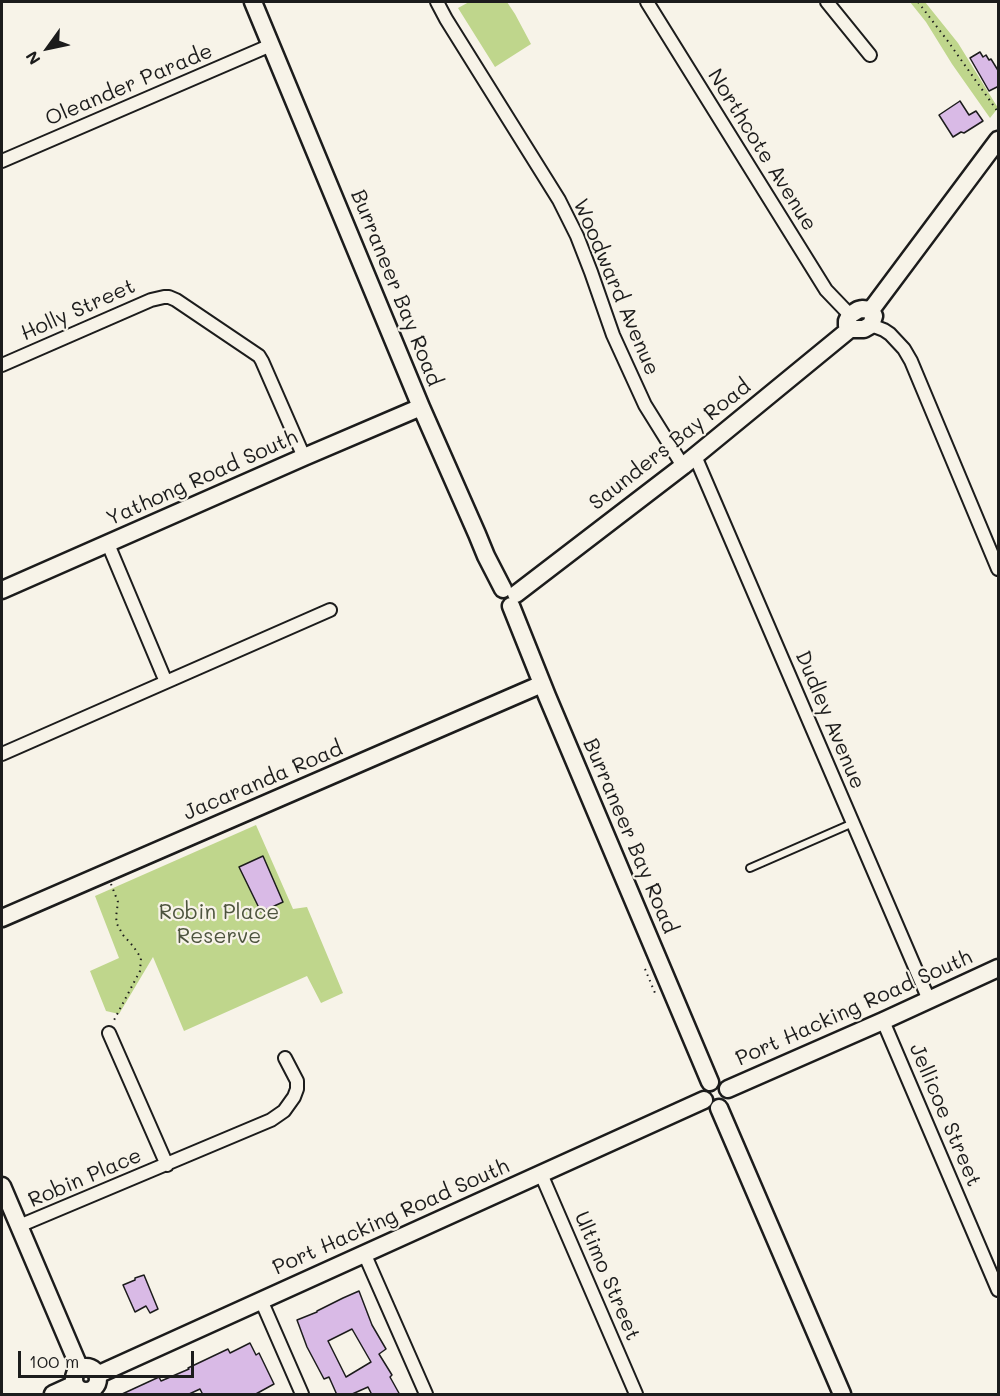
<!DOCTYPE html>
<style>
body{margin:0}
#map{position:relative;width:1000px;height:1396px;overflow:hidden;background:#f7f3e8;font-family:Mali,sans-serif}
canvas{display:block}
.frame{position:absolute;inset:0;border:3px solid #1c1c1c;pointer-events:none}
.north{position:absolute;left:18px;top:18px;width:60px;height:60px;-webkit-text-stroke:4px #f7f3e8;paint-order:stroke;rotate:237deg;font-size:16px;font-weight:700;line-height:24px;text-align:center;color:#1c1c1c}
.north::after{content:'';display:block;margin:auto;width:21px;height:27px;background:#1c1c1c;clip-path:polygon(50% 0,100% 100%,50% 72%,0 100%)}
.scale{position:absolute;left:18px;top:1351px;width:176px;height:27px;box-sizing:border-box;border:3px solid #1c1c1c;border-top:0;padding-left:8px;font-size:18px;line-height:21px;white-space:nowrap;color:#1c1c1c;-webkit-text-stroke:4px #f7f3e8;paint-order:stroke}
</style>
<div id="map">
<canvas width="1000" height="1396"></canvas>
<div class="frame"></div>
<div class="north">N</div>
<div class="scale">100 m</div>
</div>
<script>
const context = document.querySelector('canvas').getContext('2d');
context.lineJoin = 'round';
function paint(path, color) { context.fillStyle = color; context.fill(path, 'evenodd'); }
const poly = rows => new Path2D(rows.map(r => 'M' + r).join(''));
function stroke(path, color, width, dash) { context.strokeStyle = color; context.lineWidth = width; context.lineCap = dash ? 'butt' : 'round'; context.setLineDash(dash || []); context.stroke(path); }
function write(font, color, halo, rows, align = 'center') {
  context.font = font + ' Mali,sans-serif'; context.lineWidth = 4.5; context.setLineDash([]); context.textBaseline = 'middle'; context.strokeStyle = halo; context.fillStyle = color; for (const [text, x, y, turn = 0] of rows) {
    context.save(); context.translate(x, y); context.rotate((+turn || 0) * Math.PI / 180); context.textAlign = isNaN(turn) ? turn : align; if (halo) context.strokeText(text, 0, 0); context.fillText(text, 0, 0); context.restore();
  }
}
const green = poly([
 [469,2,507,2,515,14,531,44,495,67,458,8],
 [910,2,925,2,958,43,998,108,990,118,952,64,926,22],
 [256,825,293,909,307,907,343,993,321,1003,307,976,184,1031,153,957,119,1014,106,1011,90,971,119,958,95,896]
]);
const building = poly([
 [980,52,983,57,986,55,989,60,991,59,999,72,999,86,989,91,970,58,980,52],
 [960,101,969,115,976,111,983,121,964,133,961,132,953,137,939,115,960,101],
 [263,856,283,902,261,912,239,867,263,856],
 [144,1275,158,1309,150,1313,146,1306,135,1312,123,1285,135,1280,135,1278,144,1275],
 [359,1291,372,1325,386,1349,379,1354,392,1375,390,1377,400,1395,372,1395,368,1387,350,1395,337,1395,329,1377,324,1379,307,1347,297,1320,317,1312,317,1311,343,1298,359,1291],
 [352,1329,371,1362,346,1377,328,1341,352,1329],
 [250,1343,256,1355,259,1353,274,1384,254,1395,203,1395,200,1389,187,1395,120,1395,159,1377,161,1381,189,1369,188,1368,228,1349,230,1353,250,1343]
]);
const path = poly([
 [918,2,947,40,998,112],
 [111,884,118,902,116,917,117,924,123,935,133,946,141,958,140,971,113,1022],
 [645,969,655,993]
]);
const lane = poly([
 [750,868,853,823]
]);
const street = poly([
 [437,2,446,19,559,200,577,236,591,272,613,335,645,405,683,466],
 [647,2,826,290,850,315],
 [827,2,870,55],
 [2,161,271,45],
 [871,325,884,330,890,334,904,349,911,361,998,569],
 [2,365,151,300,164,297,169,297,176,300,259,356,262,361,304,457],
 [695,456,929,1000],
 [166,682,330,610],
 [2,754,166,682,108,544],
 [883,1021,998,1290],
 [109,1033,167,1165],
 [541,1174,636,1394],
 [19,1226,271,1120,284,1111,294,1097,297,1089,297,1081,285,1058],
 [364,1253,426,1394],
 [261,1300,302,1394]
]);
const secondary = poly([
 [253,2,421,407,477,534,486,556,503,589],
 [862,309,871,310,874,316,871,325,864,329,850,329,847,326,847,321,850,315,858,310,862,309],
 [871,310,998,140],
 [2,590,304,457,421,407],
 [516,594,683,466,850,329],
 [511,606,547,696,710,1082],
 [2,918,542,684],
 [728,1089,883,1021,998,968],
 [719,1108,842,1394],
 [2,1186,80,1369],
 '74 1379a12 12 0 1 1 24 0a12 12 0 1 1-24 0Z',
 [97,1375,704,1100],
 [53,1394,75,1384]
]);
const streetNames = [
 ["Oleander Parade",129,85,-23],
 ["Northcote Avenue",762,150,58],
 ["Woodward Avenue",616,287,67],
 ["Burraneer Bay Road",396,288,68],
 ["Holly Street",78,310,-24],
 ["Saunders Bay Road",670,445,-38],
 ["Yathong Road South",202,478,-24],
 ["Dudley Avenue",830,720,67],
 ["Jacaranda Road",263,781,-23],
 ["Burraneer Bay Road",630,836,67],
 ["Port Hacking Road South",854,1008,-24],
 ["Jellicoe Street",945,1115,67],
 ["Robin Place",85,1178,-23],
 ["Port Hacking Road South",391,1217,-24],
 ["Ultimo Street",607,1276,67]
];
const parkNames = [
 ["Robin Place",219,913],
 ["Reserve",219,937]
];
paint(green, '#bfd68c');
paint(building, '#d9bae6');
stroke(building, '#1c1c1c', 1.5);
stroke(lane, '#1c1c1c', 10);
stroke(street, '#1c1c1c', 16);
stroke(secondary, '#1c1c1c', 21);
stroke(path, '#1c1c1c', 2, [1.5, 4.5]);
stroke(lane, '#f7f3e8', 6);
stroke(street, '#f7f3e8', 12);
stroke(secondary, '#f7f3e8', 16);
write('21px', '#1c1c1c', '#f7f3e8', streetNames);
write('21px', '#4d543e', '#f7f3e8', parkNames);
</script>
